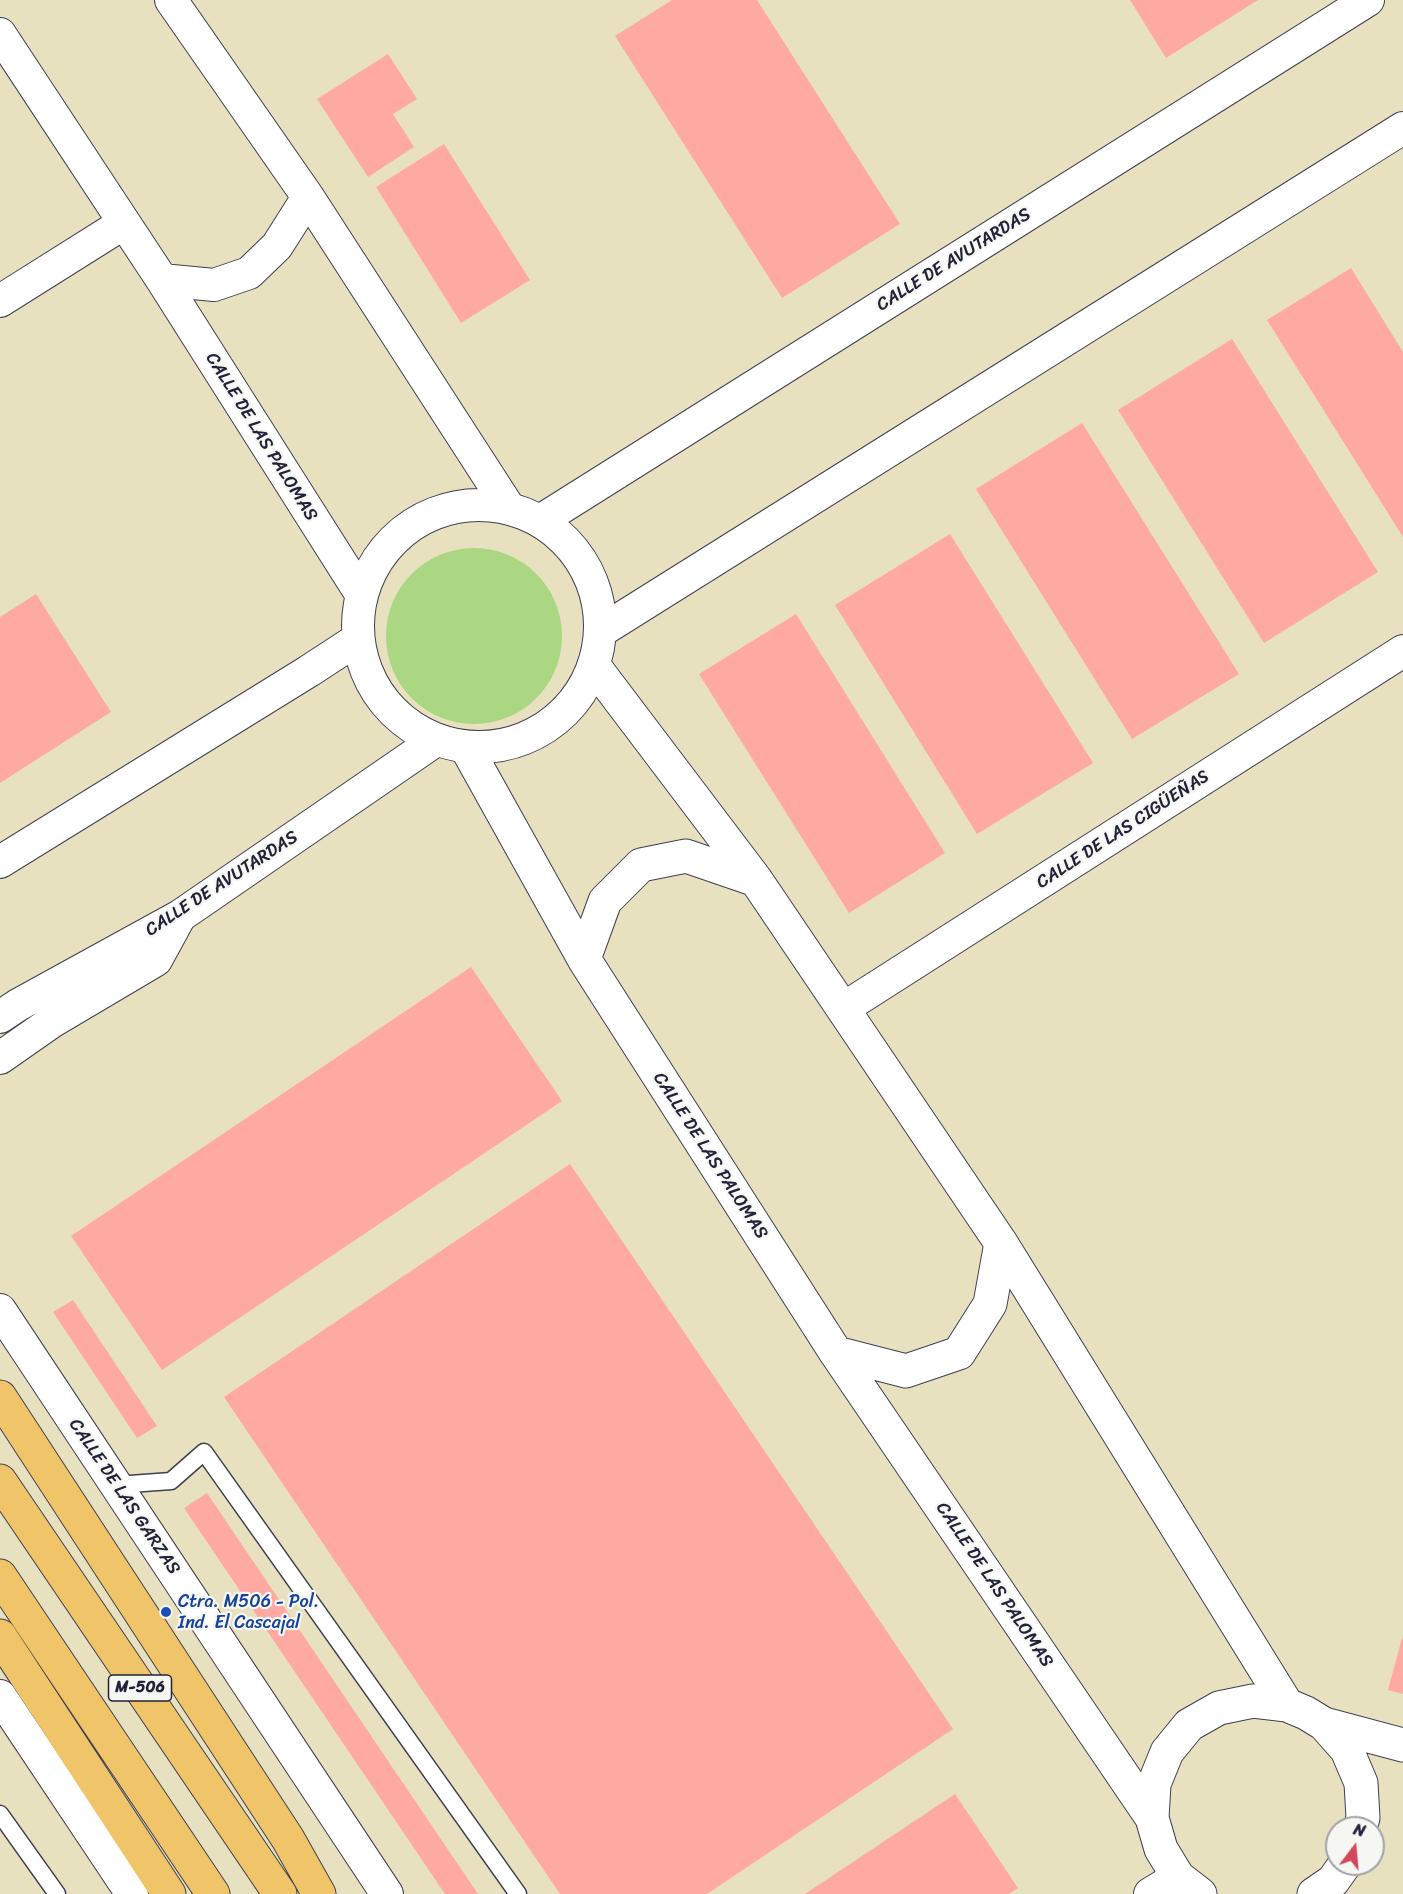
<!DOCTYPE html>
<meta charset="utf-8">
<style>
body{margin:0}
#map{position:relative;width:1403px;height:1894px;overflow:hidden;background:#e8e1c0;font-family:Sriracha,sans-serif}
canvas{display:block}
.north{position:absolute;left:1325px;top:1816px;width:60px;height:60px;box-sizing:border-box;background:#f6f6f2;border:2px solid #a1a1a9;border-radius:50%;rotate:16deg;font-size:16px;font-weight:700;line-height:24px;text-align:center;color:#22223b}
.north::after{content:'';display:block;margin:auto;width:21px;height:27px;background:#d1495b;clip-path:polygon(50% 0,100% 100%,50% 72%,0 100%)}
</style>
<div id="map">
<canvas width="1403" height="1894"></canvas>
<div class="north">N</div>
</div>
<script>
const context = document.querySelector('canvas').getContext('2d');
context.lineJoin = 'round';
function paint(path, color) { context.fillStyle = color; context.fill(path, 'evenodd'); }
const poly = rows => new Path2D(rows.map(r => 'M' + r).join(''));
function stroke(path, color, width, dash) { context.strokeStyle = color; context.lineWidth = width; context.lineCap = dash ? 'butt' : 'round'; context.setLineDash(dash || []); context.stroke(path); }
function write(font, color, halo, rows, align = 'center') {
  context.font = font + ' Sriracha,sans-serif'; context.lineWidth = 4.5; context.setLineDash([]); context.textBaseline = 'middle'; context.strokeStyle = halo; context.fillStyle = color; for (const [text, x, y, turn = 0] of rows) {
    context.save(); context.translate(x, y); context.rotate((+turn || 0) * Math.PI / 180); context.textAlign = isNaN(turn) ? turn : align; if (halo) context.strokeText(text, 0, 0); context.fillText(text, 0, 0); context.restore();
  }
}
const green = poly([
 '386 636a88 88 0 1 1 176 0a88 88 0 1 1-176 0Z'
]);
const building = poly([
 [672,0,757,0,900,224,782,298,615,36],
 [1130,0,1258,0,1166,58],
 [388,54,417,99,393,114,414,147,368,177,317,99],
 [444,144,530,280,461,323,376,187],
 [1351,268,1403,352,1403,537,1267,320],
 [1232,339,1378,572,1264,643,1118,410],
 [1082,423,1239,674,1132,739,976,489],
 [950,534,1093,763,977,834,835,605],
 [36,594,111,712,0,783,0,617],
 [796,614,945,853,849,913,699,674],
 [471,967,562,1101,162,1370,71,1236],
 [570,1164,953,1729,707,1894,560,1894,224,1397],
 [73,1300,157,1426,137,1438,53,1312],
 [207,1493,478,1894,445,1894,184,1508],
 [1402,1638,1403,1639,1403,1694,1388,1690],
 [955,1794,1018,1888,1009,1894,805,1894]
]);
const service = poly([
 [116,1485,171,1481,204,1452,518,1894],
 [0,1814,57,1894]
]);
const minor = poly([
 [171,0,308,197,509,508],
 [0,34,162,280,361,594],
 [162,280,214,285,249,273,277,246,308,197],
 [0,301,124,223],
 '358 626a121 121 0 1 1 242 0a121 121 0 1 1-242 0Z',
 [540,521,1368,0],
 [601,631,1403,128],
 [0,862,309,671,358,639],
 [844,1008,1403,651],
 [0,1017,18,1005,180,916,436,740],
 [0,1058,53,1021,156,960,180,916],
 [0,1310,387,1894],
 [0,1696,132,1894],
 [1150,1894,1178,1877]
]);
const tertiary = poly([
 [594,666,756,880,1001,1243,1287,1705],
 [466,747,584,959,836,1353,1152,1818],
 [584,959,605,901,641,865,686,856,756,880],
 [836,1353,906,1371,959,1353,990,1304,1001,1243],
 [1324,1724,1403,1745],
 [1200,1894,1178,1877,1161,1849,1152,1818,1154,1784,1167,1752,1189,1725,1219,1708,1253,1701,1287,1705,1306,1713,1324,1724,1347,1750,1361,1783,1363,1818,1360,1828],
 [1314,1894,1333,1881,1345,1864]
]);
const motorway = poly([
 [0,1397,288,1839,319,1894],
 [0,1481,280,1894],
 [0,1576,213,1894],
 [0,1636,169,1894]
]);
const markers = [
 [166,1612,6,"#1a4fb4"]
];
const shields = [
 [140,1688,63]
];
const shieldNames = [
 ["M-506",140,1688]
];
const streetNames = [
 ["CALLE DE AVUTARDAS",954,260,-32],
 ["CALLE DE LAS PALOMAS",261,437,58],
 ["CALLE DE LAS CIGÜEÑAS",1123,830,-33],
 ["CALLE DE AVUTARDAS",222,884,-33],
 ["CALLE DE LAS PALOMAS",710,1156,57],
 ["CALLE DE LAS GARZAS",124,1497,56],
 ["CALLE DE LAS PALOMAS",994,1585,56]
];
const transitNames = [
 ["Ctra. M506 - Pol.",178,1602],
 ["Ind. El Cascajal",178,1623]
];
paint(green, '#abd682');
paint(building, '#fea9a2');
stroke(service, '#403f4f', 19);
stroke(minor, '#403f4f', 34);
stroke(tertiary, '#403f4f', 35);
stroke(motorway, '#403f4f', 35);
stroke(service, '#fff', 16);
stroke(minor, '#fff', 32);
stroke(tertiary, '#fff', 33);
stroke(motorway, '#f0c469', 33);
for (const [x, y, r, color] of markers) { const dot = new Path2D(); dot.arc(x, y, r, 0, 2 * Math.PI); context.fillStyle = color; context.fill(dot); stroke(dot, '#f6f6f2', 2); }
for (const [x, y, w] of shields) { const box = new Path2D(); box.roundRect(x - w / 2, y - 13, w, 26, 4.5); context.fillStyle = '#f6f6f2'; context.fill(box); stroke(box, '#22223b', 1.5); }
write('bold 16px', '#22223b', null, shieldNames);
write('18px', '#22223b', '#f6f6f2', streetNames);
write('18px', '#164399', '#f6f6f2', transitNames, 'left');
</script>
